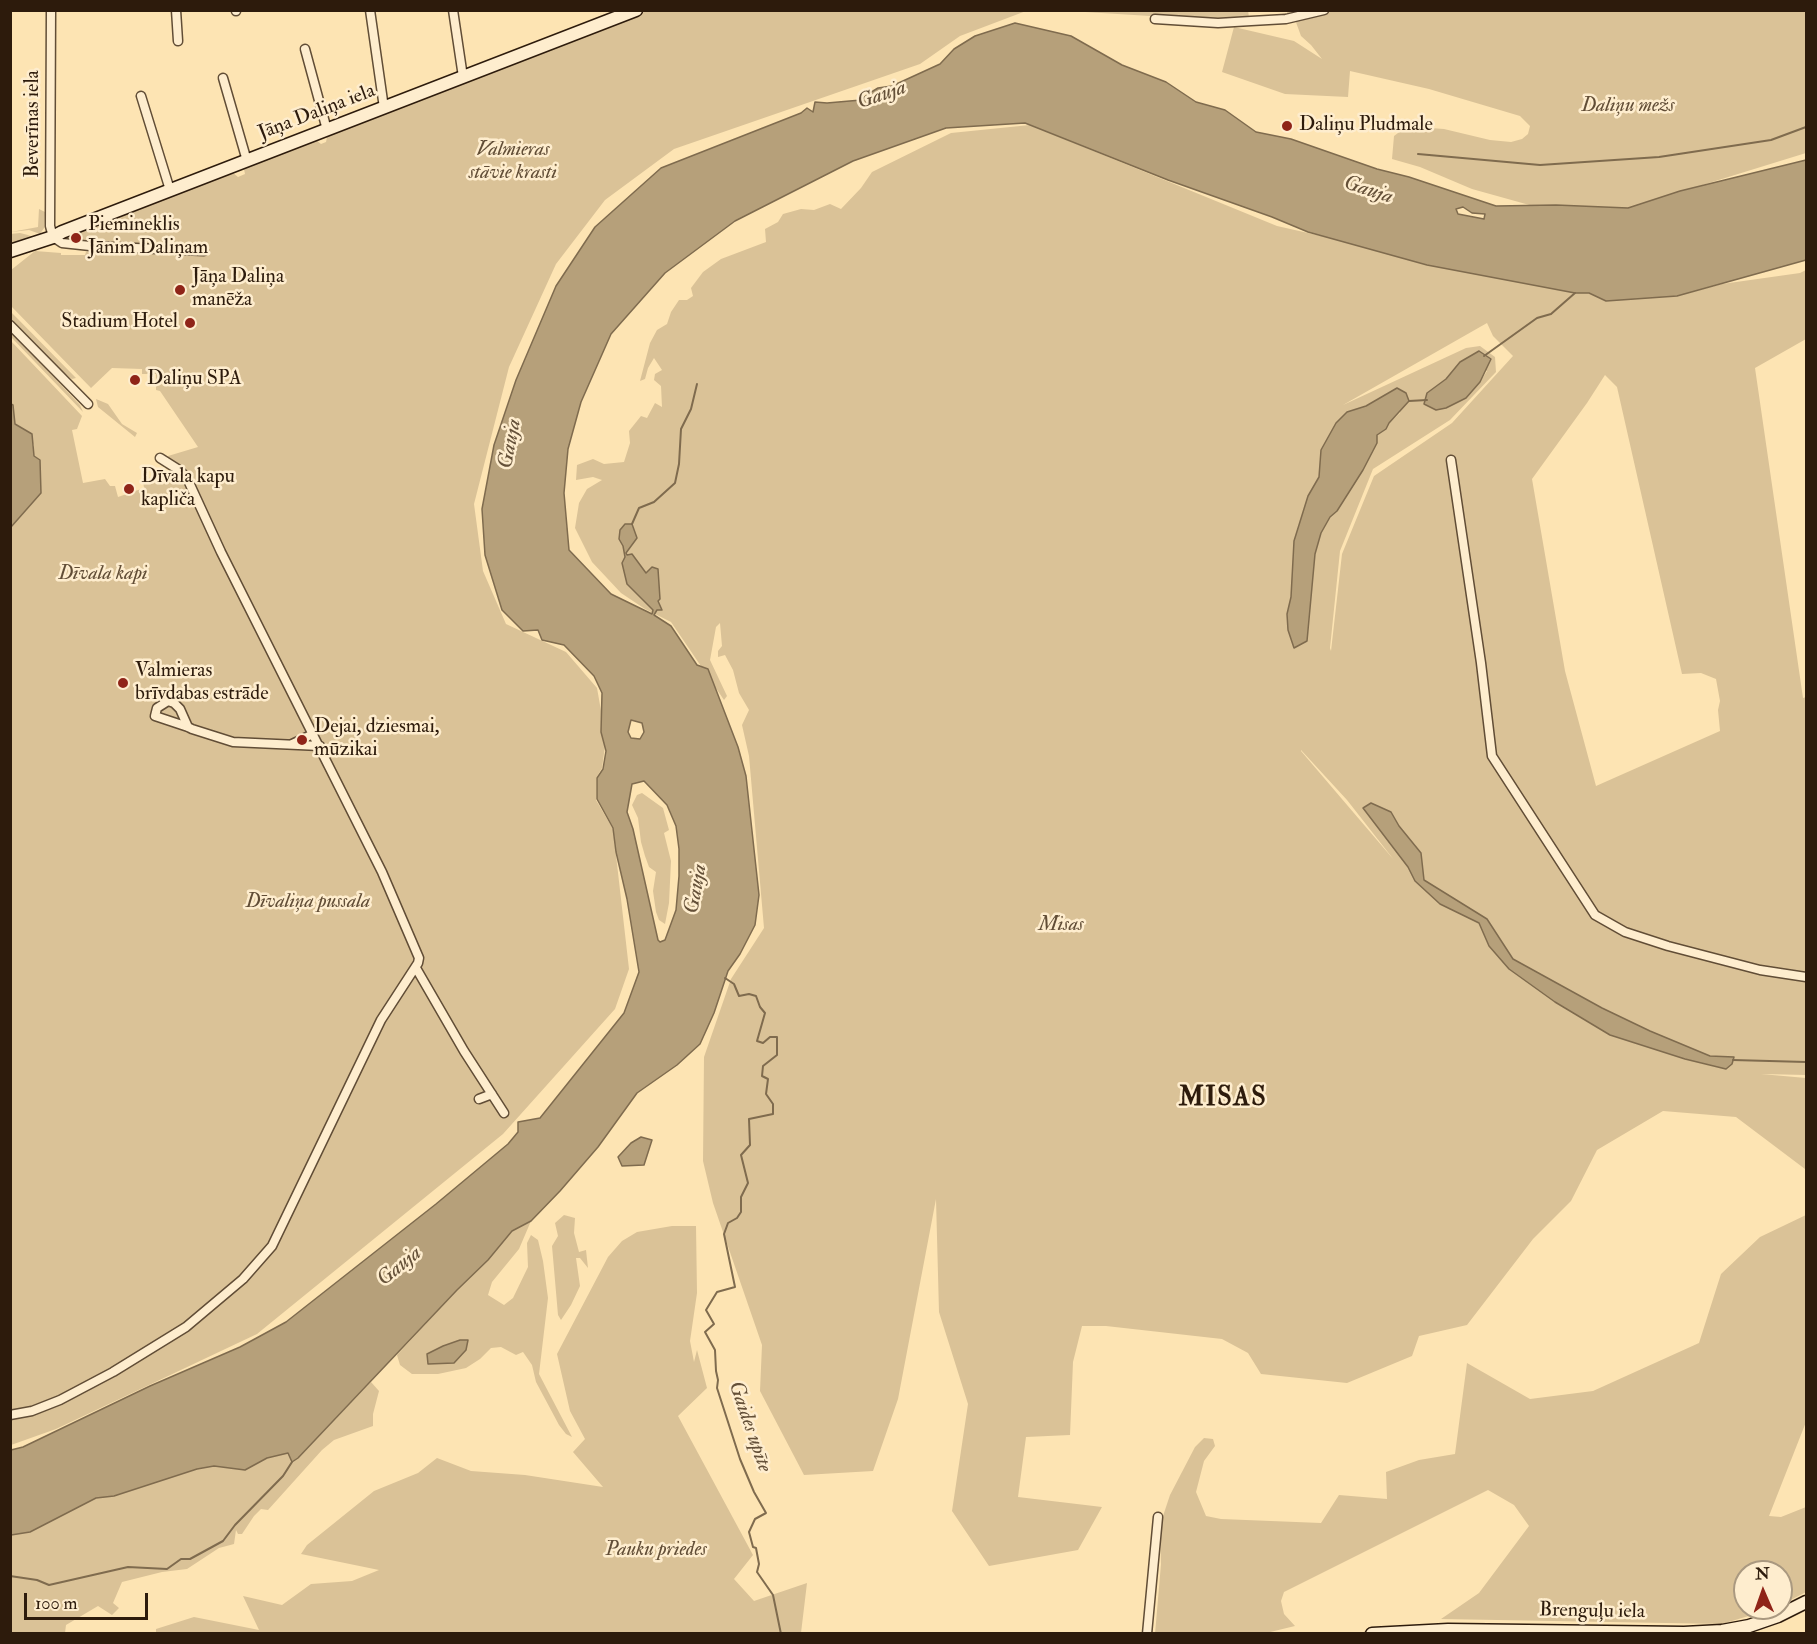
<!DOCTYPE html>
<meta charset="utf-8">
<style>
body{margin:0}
#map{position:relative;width:1817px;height:1644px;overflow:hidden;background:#fde4b3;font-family:"IM FELL Double Pica",serif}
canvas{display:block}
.frame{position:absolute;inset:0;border:12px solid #2d1b0c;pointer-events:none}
.north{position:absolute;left:1733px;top:1560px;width:60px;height:60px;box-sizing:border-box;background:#feedce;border:2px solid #aa9980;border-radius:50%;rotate:358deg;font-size:16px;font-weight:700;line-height:24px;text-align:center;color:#2d1b0c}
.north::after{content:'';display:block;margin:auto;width:21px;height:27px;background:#8f2418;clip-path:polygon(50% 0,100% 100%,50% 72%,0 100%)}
.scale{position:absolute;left:24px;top:1593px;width:124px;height:27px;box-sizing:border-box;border:3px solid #2d1b0c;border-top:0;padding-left:8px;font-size:18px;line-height:21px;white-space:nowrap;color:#2d1b0c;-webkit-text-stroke:4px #feedce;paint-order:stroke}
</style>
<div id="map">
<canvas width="1817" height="1644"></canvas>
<div class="frame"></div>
<div class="north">N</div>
<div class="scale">100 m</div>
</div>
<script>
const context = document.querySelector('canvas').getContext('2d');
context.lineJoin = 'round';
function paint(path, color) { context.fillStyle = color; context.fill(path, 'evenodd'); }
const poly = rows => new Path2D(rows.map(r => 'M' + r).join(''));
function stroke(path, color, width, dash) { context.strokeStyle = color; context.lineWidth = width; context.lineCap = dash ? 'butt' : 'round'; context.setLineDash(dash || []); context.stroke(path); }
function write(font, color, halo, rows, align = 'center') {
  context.font = font + ' "IM FELL Double Pica",serif'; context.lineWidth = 5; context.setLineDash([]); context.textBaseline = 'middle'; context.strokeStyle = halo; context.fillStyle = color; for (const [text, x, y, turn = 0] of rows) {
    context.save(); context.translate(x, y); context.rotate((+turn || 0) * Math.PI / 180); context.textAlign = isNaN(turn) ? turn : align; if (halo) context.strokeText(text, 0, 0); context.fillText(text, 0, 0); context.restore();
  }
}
const green = poly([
 [1248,10,1249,18,1215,20,1069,11],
 [636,11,1026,11,960,36,920,64,674,149,605,200,556,264,509,367,474,504,483,571,506,624,566,652,597,688,606,739,602,768,596,778,596,800,613,829,629,969,615,1009,503,1134,257,1334,56,1429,11,1445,11,527,41,493,40,460,34,456,34,445,15,424,13,405,11,404,11,341,82,416,77,429,72,430,83,483,105,479,110,486,115,486,118,497,144,488,143,480,172,470,168,456,198,447,160,391,156,390,156,374,142,374,142,369,112,368,91,388,11,306,11,270,35,251,61,253,61,255,85,255,86,252,89,251,90,243,69,241,69,236,232,172,238,177,245,174,244,169,247,166,315,139,321,144,326,142,327,137,332,132],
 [1287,11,1806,11,1806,153,1628,208,1533,206,1472,189,1420,167,1392,159,1394,136,1402,130,1417,127,1444,129,1490,140,1511,142,1522,139,1528,134,1530,126,1520,116,1429,89,1350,71,1348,97,1285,94,1222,72,1234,27,1294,41,1322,59,1311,45,1301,36,1293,14,1287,14],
 [1030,125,1277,226,1575,293,1589,293,1606,301,1677,296,1722,284,1800,273,1806,270,1806,339,1755,368,1803,698,1806,697,1806,1075,1761,1074,1806,1078,1806,1175,1805,1169,1736,1117,1663,1111,1597,1150,1571,1201,1533,1239,1467,1325,1419,1336,1412,1356,1347,1383,1261,1374,1248,1353,1222,1339,1106,1326,1082,1326,1073,1362,1070,1435,1026,1437,1018,1497,1102,1507,1078,1550,989,1566,952,1511,968,1404,939,1312,936,1199,898,1399,873,1471,804,1475,760,1391,762,1345,713,1203,703,1161,704,1057,731,979,764,928,749,756,742,725,749,710,739,693,733,670,725,655,718,657,718,651,722,646,720,623,716,627,710,660,727,696,724,700,671,622,645,609,621,593,592,562,575,528,579,503,587,489,602,480,593,477,576,480,577,465,593,459,604,464,624,462,630,443,629,431,641,416,647,418,655,403,662,407,661,386,654,380,655,374,662,370,654,358,648,368,645,379,640,381,650,343,657,330,667,324,671,312,679,300,687,300,693,296,691,288,703,272,721,259,766,242,765,229,778,222,783,214,801,209,814,210,830,204,841,209,861,188,872,172,951,133],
 [1487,323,1493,336,1513,356,1452,423,1374,476,1342,554,1331,651,1330,648,1340,551,1373,469,1450,420,1496,372,1495,357,1480,346,1466,348,1343,405],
 [1460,362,1487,371,1480,382,1466,398,1431,407,1425,404,1427,393,1446,379],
 [1605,375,1617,387,1682,674,1701,673,1716,679,1720,701,1718,710,1720,731,1596,786,1565,671,1532,479,1587,403],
 [1397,388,1400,413,1389,423,1386,429,1377,435,1337,511,1330,517,1321,533,1315,554,1287,614,1291,598,1294,541,1308,496,1319,477,1321,450,1347,412,1366,406],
 [1301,750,1347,800,1394,860,1301,751],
 [1364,808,1391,812,1399,826,1421,853,1424,880,1487,919,1513,959,1602,1008,1650,1031,1710,1056,1734,1057,1732,1064,1725,1069,1685,1059,1555,1002,1509,969,1489,946,1479,923,1440,904,1415,881,1408,867],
 [39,209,45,212,44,228,40,234,29,230,11,232,38,227],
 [20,233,28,235,37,239,11,247,10,234],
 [11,312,76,378,72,379,63,372,11,319],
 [11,332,80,405,83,412,11,337],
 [96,399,108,404,122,424,137,433,135,437,98,407],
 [642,793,663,808,669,830,664,833,671,861,669,903,665,924,659,920,656,912,653,891,656,872,649,867,645,856,641,842,638,818,632,805,637,795],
 [564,1215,575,1218,574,1233,579,1252,586,1250,588,1268,580,1258,576,1258,580,1286,571,1305,561,1320,558,1315,552,1246,558,1236,555,1223],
 [1806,1215,1806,1422,1769,1516,1781,1517,1806,1507,1806,1592,1781,1605,1781,1572,1745,1572,1745,1608,1775,1608,1722,1624,1441,1619,1479,1593,1529,1526,1514,1505,1488,1490,1284,1592,1281,1601,1284,1614,1295,1626,1262,1634,1155,1634,1161,1564,1160,1525,1170,1495,1195,1447,1204,1438,1213,1439,1215,1446,1204,1461,1196,1492,1206,1516,1221,1519,1321,1523,1339,1495,1387,1499,1386,1472,1419,1460,1455,1454,1467,1363,1530,1399,1593,1391,1699,1343,1721,1274,1760,1237],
 [531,1221,519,1249,492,1282,488,1295,504,1305,513,1298,528,1267,527,1243,531,1235,538,1240,543,1261,548,1298,539,1374,572,1437,566,1434,559,1425,536,1382,532,1365,523,1352,516,1355,501,1347,491,1348,480,1359,466,1368,438,1374,412,1374,400,1365,397,1355,457,1290,488,1260,512,1231],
 [672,1226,696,1226,697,1293,690,1341,694,1362,697,1350,707,1388,678,1416,753,1555,734,1579,754,1601,807,1583,801,1633,156,1633,156,1629,194,1617,259,1630,243,1596,282,1605,311,1584,352,1581,379,1570,301,1554,307,1545,374,1491,418,1473,437,1458,471,1471,525,1475,603,1487,573,1452,585,1439,570,1411,557,1354,608,1257,622,1241,637,1232],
 [371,1382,379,1391,373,1414,373,1426,334,1440,322,1450,268,1510,261,1509,254,1516,242,1534,238,1534,236,1530,234,1544,219,1548,187,1569,162,1572,122,1582,113,1603,119,1608,112,1615,98,1606,66,1625,65,1633,11,1634,11,1535,30,1532,96,1498,114,1496,197,1469,214,1466,245,1470,267,1458,289,1452,292,1461,298,1458]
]);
const water = poly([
 [1015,23,1071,36,1122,65,1166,82,1196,102,1225,110,1256,132,1291,139,1377,169,1409,177,1496,206,1556,205,1628,208,1680,191,1806,160,1806,260,1677,296,1606,301,1589,293,1575,293,1427,265,1308,232,1272,217,1168,180,1025,123,946,128,853,161,735,221,665,273,611,334,581,402,568,449,564,493,569,550,611,594,652,614,653,610,627,584,622,563,625,557,623,546,619,539,620,530,625,524,632,524,637,538,626,553,627,555,632,554,646,573,652,567,658,569,660,599,658,601,662,610,657,610,654,615,671,626,697,665,708,669,738,747,746,776,759,895,755,925,740,954,728,971,714,1013,700,1044,677,1065,637,1093,598,1147,560,1191,531,1221,512,1231,488,1260,457,1290,298,1458,292,1462,288,1453,267,1458,245,1470,214,1466,197,1469,114,1496,96,1498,30,1532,11,1535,11,1450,23,1447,150,1386,240,1347,286,1322,436,1204,508,1144,518,1132,518,1122,540,1118,624,1013,639,972,627,899,616,852,613,828,597,799,597,778,603,769,606,751,601,732,602,693,594,676,564,645,542,640,538,630,523,631,502,610,485,555,482,509,494,445,516,380,556,286,595,227,661,168,801,113,807,108,813,112,815,102,827,103,861,100,868,94,878,88,892,86,940,64,954,49,975,36,1015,23],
 [1463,207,1472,213,1485,214,1484,219,1458,214,1456,209,1463,207],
 [631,720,642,723,644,732,640,739,631,738,628,732,631,720],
 [644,781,667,805,676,826,679,849,679,876,676,910,665,940,660,942,658,940,633,829,627,812,632,784,644,781],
 [1479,351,1491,359,1480,382,1466,398,1446,408,1436,410,1424,404,1427,393,1446,379,1460,362,1479,351],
 [1397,388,1406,393,1409,401,1389,423,1386,429,1377,435,1377,443,1363,470,1337,511,1330,517,1321,533,1315,554,1307,641,1294,648,1288,630,1287,614,1291,597,1294,541,1308,496,1319,477,1321,450,1336,423,1347,412,1366,406,1397,388],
 [11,404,13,405,15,424,32,434,34,456,40,460,41,493,11,527,11,404],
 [1371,803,1391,812,1399,826,1421,853,1424,880,1487,919,1513,959,1602,1008,1650,1031,1710,1056,1734,1057,1732,1064,1726,1069,1685,1059,1610,1035,1555,1002,1509,969,1489,946,1479,923,1440,904,1415,881,1408,867,1363,808,1371,803],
 [641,1137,652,1140,644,1165,622,1166,618,1157,631,1143,641,1137],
 [460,1340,468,1340,466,1350,454,1363,428,1364,427,1354,443,1346,460,1340]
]);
const stream = poly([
 [1418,154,1540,165,1659,157,1771,140,1806,127],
 [1484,356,1537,318,1551,314,1575,293],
 [1409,401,1427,400],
 [632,524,639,508,654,502,675,483,679,464,681,429,691,409,697,384],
 [725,978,734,984,739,996,749,994,756,996,760,1007,765,1013,757,1041,763,1043,770,1037,777,1037,777,1055,763,1066,762,1076,768,1079,766,1094,773,1104,773,1114,749,1119,750,1145,741,1155,748,1183,741,1197,741,1212,737,1218,728,1223,724,1234,735,1287,717,1292,706,1310,714,1324,705,1332,715,1350,716,1371,718,1380,717,1388,740,1459,754,1492,766,1513,755,1519,749,1532,753,1547,756,1548,759,1564,757,1572,773,1595,781,1634],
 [1733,1060,1806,1062],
 [10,1576,37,1580,49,1585,128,1567,167,1569,181,1559,190,1559,223,1541,235,1525,283,1476,292,1462]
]);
const street = poly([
 [51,10,50,226,53,237,62,243,90,246,204,251],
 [176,10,178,41],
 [236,10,236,11],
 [370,10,384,108],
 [453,10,463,77],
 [1155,19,1218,23,1251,21,1286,19,1324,10],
 [305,49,327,130],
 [223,78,247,161],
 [141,96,170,190],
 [10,325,88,404],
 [1451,460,1481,663,1492,756,1595,915,1625,932,1668,946,1760,970,1806,977],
 [188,727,180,709,174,703,168,701,157,708,155,716,188,727,192,729,233,742,320,746],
 [292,744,313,734],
 [416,968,464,1051,504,1113],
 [479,1099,492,1094],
 [10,1415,32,1411,60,1400,113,1372,186,1327,243,1279,272,1246,381,1020,418,963,419,958,382,872,221,552,187,478,179,470,160,458],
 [1147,1634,1158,1517]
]);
const secondary = poly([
 [10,251,53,237,62,232,636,10],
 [1372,1634,1448,1630,1684,1633,1722,1631,1749,1626,1778,1616,1806,1602]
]);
const markers = [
 [1287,126,6,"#8f2418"],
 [76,238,6,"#8f2418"],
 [180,290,6,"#8f2418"],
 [190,323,6,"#8f2418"],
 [135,380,6,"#8f2418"],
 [129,489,6,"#8f2418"],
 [123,683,6,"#8f2418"],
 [302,740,6,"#8f2418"]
];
const parkNames = [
 ["Daliņu mežs",1628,107],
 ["Valmieras",513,151],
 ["stāvie krasti",513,174],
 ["Dīvala kapi",103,575],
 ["Dīvaliņa pussala",308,903],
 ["Misas",1061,926],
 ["Pauku priedes",656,1551]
];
const streetNames = [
 ["Jāņa Daliņa iela",317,113,-21],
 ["Beverīnas iela",34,124,-90],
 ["Brenguļu iela",1592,1612,1]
];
const poiNames = [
 ["Daliņu Pludmale",1299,126],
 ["Piemineklis",88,226],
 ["Jānim Daliņam",88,249],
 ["Jāņa Daliņa",192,278],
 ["manēža",192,301],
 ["Stadium Hotel",178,323,"right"],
 ["Daliņu SPA",147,380],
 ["Dīvala kapu",141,478],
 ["kapliča",141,501],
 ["Valmieras",135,672],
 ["brīvdabas estrāde",135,695],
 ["Dejai, dziesmai,",314,728],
 ["mūzikai",314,751]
];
const waterNames = [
 ["Gauja",882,96,-19],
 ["Gauja",1368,191,18],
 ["Gauja",511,444,-79],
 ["Gauja",697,889,-80],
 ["Gauja",400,1267,-39],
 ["Gaides upīte",749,1427,71]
];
const districtNames = [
 ["MISAS",1223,1099]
];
paint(green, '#dac297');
paint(water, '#b6a07a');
stroke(water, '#7f6b4e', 1.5);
stroke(stream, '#7f6b4e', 2);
stroke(street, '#614d36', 11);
stroke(secondary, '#2d1b0c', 15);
stroke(street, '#feedce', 8);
stroke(secondary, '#feedce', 12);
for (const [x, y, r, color] of markers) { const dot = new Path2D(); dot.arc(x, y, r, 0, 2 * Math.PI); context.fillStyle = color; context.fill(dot); stroke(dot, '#feedce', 2); }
write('italic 20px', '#614d36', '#feedce', parkNames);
write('20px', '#2d1b0c', '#feedce', streetNames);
write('20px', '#2d1b0c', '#feedce', poiNames, 'left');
write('italic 21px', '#645038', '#feedce', waterNames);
context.letterSpacing = '1.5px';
write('bold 26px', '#2d1b0c', '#feedce', districtNames);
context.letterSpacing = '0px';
</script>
